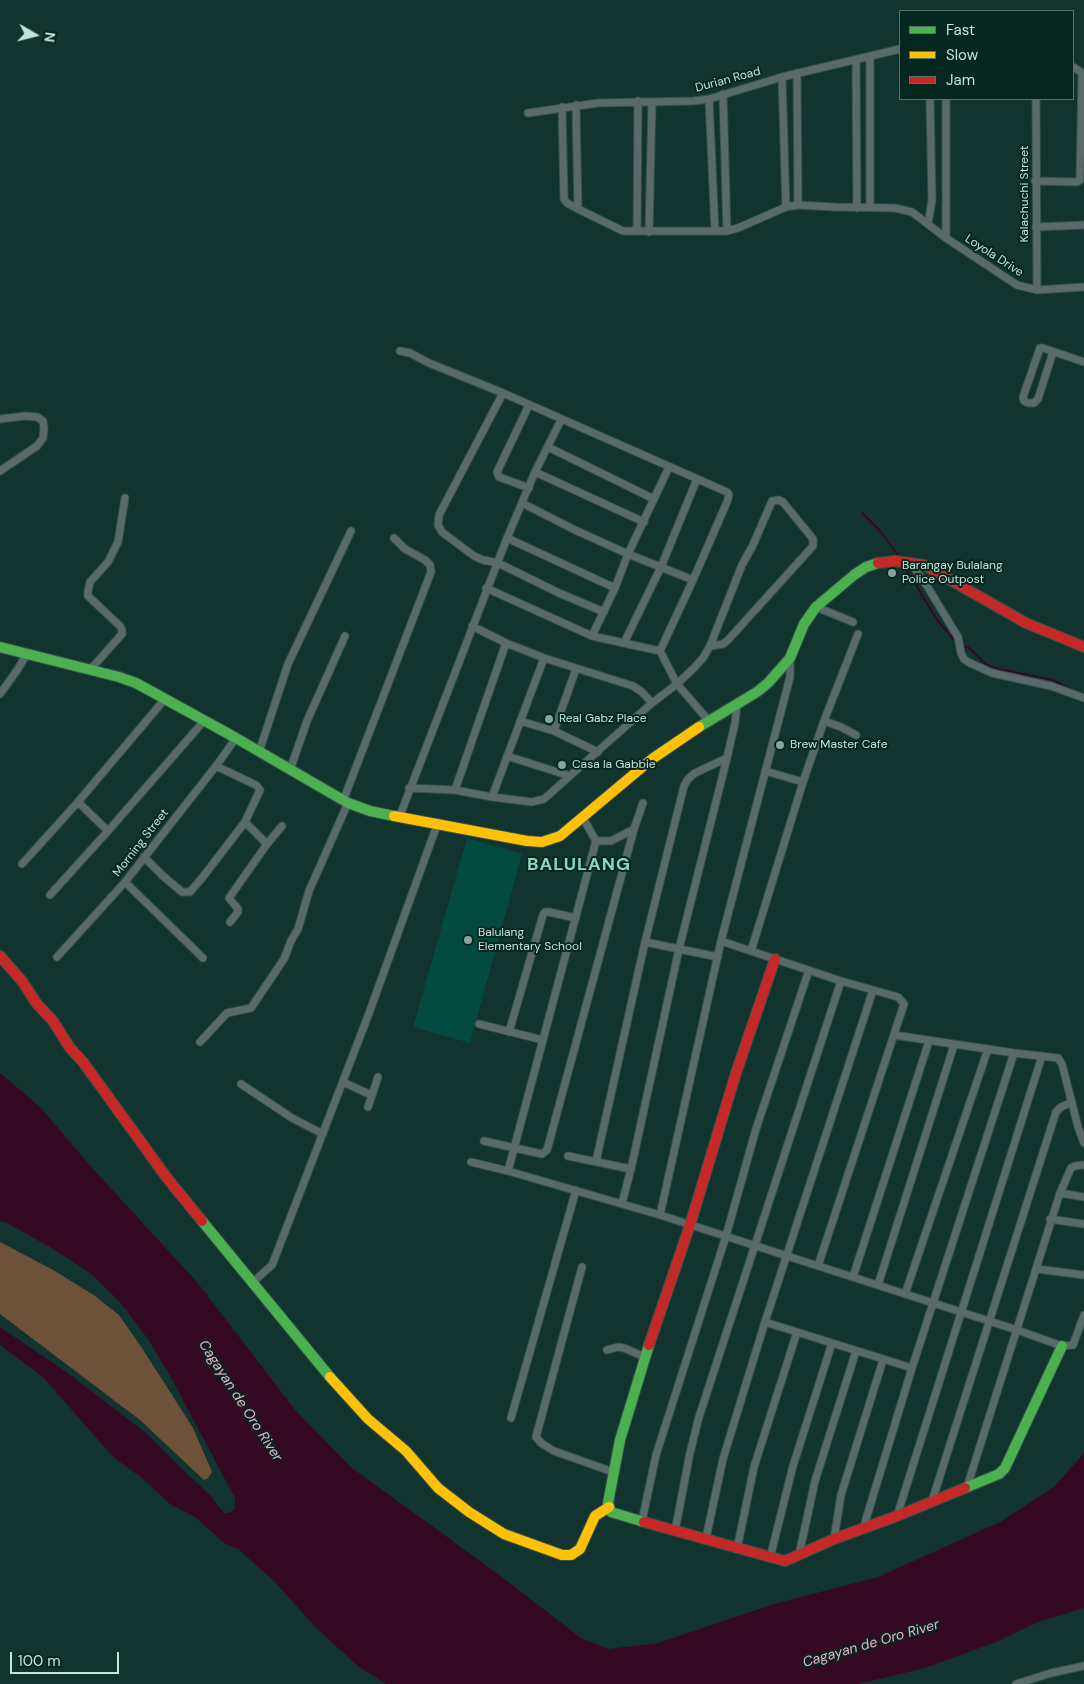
<!DOCTYPE html>
<style>
body{margin:0}
#map{position:relative;width:1084px;height:1684px;overflow:hidden;background:#11352e;font-family:"DM Sans",sans-serif}
canvas{display:block}
.legend{position:absolute;left:899px;top:10px;width:175px;height:90px;box-sizing:border-box;background:#06271f;border:1px solid #517369;margin:0;padding:6px 9px;list-style:none;font-size:15px;color:#c1e5d9}
.legend li{display:flex;align-items:center;gap:10px;height:25px}
.legend b{width:25px;border:1px solid #517369}
.north{position:absolute;left:10px;top:10px;width:50px;height:50px;-webkit-text-stroke:4px #06271f;paint-order:stroke;rotate:98deg;font-size:14px;font-weight:700;line-height:20px;text-align:center;color:#c1e5d9}
.north::after{content:'';display:block;margin:auto;width:18px;height:22px;background:#c1e5d9;clip-path:polygon(50% 0,100% 100%,50% 72%,0 100%)}
.scale{position:absolute;left:10px;top:1652px;width:109px;height:22px;box-sizing:border-box;border:2px solid #c1e5d9;border-top:0;padding-left:6px;font-size:15px;line-height:18px;white-space:nowrap;color:#c1e5d9;-webkit-text-stroke:4px #06271f;paint-order:stroke}
</style>
<div id="map">
<canvas width="1084" height="1684"></canvas>
<ul class="legend">
<li><b style="height:6px;background:#4caf50"></b>Fast</li>
<li><b style="height:6px;background:#ffc107"></b>Slow</li>
<li><b style="height:6px;background:#c62828"></b>Jam</li>
</ul>
<div class="north">N</div>
<div class="scale">100 m</div>
</div>
<script>
const context = document.querySelector('canvas').getContext('2d');
context.lineJoin = 'round';
function paint(path, color) { context.fillStyle = color; context.fill(path, 'evenodd'); }
const poly = rows => new Path2D(rows.map(r => 'M' + r).join(''));
function stroke(path, color, width, dash) { context.strokeStyle = color; context.lineWidth = width; context.lineCap = dash ? 'butt' : 'round'; context.setLineDash(dash || []); context.stroke(path); }
function write(font, color, halo, rows, align = 'center') {
  context.font = font + ' "DM Sans",sans-serif'; context.lineWidth = 4; context.setLineDash([]); context.textBaseline = 'middle'; context.strokeStyle = halo; context.fillStyle = color; for (const [text, x, y, turn = 0] of rows) {
    context.save(); context.translate(x, y); context.rotate((+turn || 0) * Math.PI / 180); context.textAlign = isNaN(turn) ? turn : align; if (halo) context.strokeText(text, 0, 0); context.fillText(text, 0, 0); context.restore();
  }
}
const built = poly([
 [467,838,522,854,470,1043,413,1027]
]);
const green = poly([
 [0,1242,55,1271,95,1296,119,1315,142,1348,193,1428,212,1472,208,1478,204,1480,140,1420,0,1314]
]);
const water = poly([
 [0,1073,41,1108,94,1170,197,1282,296,1411,352,1468,494,1571,581,1638,608,1649,658,1643,774,1604,878,1577,1000,1522,1055,1486,1084,1453,1084,1608,1038,1622,996,1642,925,1668,858,1684,386,1684,359,1667,317,1629,274,1581,238,1549,225,1544,195,1517,171,1505,142,1478,113,1457,43,1377,0,1345,0,1327,68,1373,146,1433,184,1471,209,1494,224,1513,229,1513,235,1509,235,1498,169,1374,148,1339,120,1302,90,1273,50,1247,5,1222,0,1221]
]);
const stream = poly([
 [862,513,880,531,898,555],
 [905,567,937,620,957,643],
 [961,645,969,648,986,664,999,669,1053,680,1070,689]
]);
const street = poly([
 [856,60,857,208],
 [1073,67,1084,74],
 [797,73,798,205],
 [782,77,786,207],
 [723,94,727,231],
 [709,99,715,231],
 [1036,99,1037,290],
 [576,105,578,209],
 [562,107,564,199,567,203,578,209,623,231,727,231,738,228,786,207,798,205,835,207,895,208,912,212,946,238,1017,285,1037,290,1084,287],
 [528,113,598,103,693,101,709,99,782,77,900,49],
 [1035,181,1077,182,1080,180,1082,73],
 [870,207,870,56],
 [928,224,932,200,930,99],
 [1036,227,1084,225],
 [637,231,638,101],
 [649,232,652,102],
 [946,238,946,99],
 [400,351,410,353,429,363,503,393,727,492,729,495,727,502,693,580,660,651],
 [1053,352,1038,399,1034,403,1028,403,1024,401,1023,397,1040,348,1043,348,1084,362],
 [503,393,439,515,438,525,442,532,474,556,483,560,498,563,559,593,604,612],
 [529,405,497,472,499,477,529,488],
 [0,419,25,416,37,417,43,421,44,429,43,438,37,446,0,471],
 [548,447,654,499],
 [535,472,644,522],
 [522,503,575,530,628,554,693,580],
 [507,538,615,588],
 [910,562,927,586,958,637,961,653,964,659,968,662,992,673,1051,686,1084,698],
 [486,588,592,636,660,651,677,684,709,721],
 [816,607,853,622],
 [472,626,506,643,544,658,633,686,642,692,652,703],
 [592,636,615,588,628,554,669,467],
 [624,643,661,567,697,479],
 [90,670,122,634,122,630,120,626,88,596,88,591,90,582,108,562,118,542,125,498],
 [0,694,18,669,26,655],
 [520,721,554,731,598,752],
 [824,721,841,727,856,735],
 [554,731,576,669],
 [259,752,288,664,351,531],
 [507,756,570,776],
 [290,770,307,721,345,636],
 [765,771,803,782],
 [409,788,455,790,492,797,532,802,544,799,652,703,677,684,694,668,703,658,710,646,742,565,753,545,772,501,779,500,783,502,813,539,813,546,728,640,723,644,710,646],
 [455,790,506,643],
 [492,797,544,658],
 [343,801,431,572,430,565,425,560,405,549,394,538],
 [78,802,108,831],
 [399,818,507,538,535,472,561,420],
 [583,818,596,841,508,1171,660,1215,1017,1330,1062,1346,1073,1345,1084,1315],
 [245,822,267,844],
 [596,841,611,841,634,829],
 [144,857,163,876,182,892,190,892,202,878,245,822,260,790,256,785,216,766],
 [22,864,78,802,164,700],
 [125,882,203,958],
 [50,895,108,831,203,722],
 [230,922,238,912,238,909,229,898,267,844,282,826],
 [721,941,841,981,898,997,904,1004,818,1266],
 [645,942,718,957],
 [751,951,803,782,824,721,858,634],
 [57,957,125,882,216,766,236,738],
 [479,1024,543,1040],
 [509,1032,543,915,545,912,549,912,576,918],
 [894,1035,1014,1053,1058,1058,1062,1064,1078,1127,1084,1143],
 [200,1042,227,1013,251,1008,284,959,291,941,298,929,309,891,348,803],
 [343,1082,371,1095],
 [241,1084,292,1118,323,1134],
 [368,1107,378,1077],
 [484,1141,537,1153,542,1154,547,1150,634,829,643,803],
 [568,1156,631,1169],
 [471,1162,508,1171],
 [598,1162,597,1157,645,942,684,786,688,779,695,773,727,758],
 [1060,1193,1084,1197],
 [622,1203,631,1169,679,949,727,758,735,723,737,705],
 [660,1215,721,941,790,677,790,658],
 [1050,1219,1084,1224],
 [582,1267,536,1437,541,1443,554,1451,613,1472],
 [1037,1269,1084,1275],
 [853,1277,929,1041],
 [252,1283,272,1265,276,1255,368,1016,437,825],
 [878,1285,954,1045],
 [905,1294,988,1049],
 [765,1322,912,1368],
 [607,1350,618,1347,624,1348,645,1357],
 [511,1418,576,1190],
 [967,1487,1060,1193,1071,1168,1075,1166,1084,1165],
 [932,1501,1056,1112,1061,1107,1072,1102],
 [897,1516,1042,1056],
 [642,1521,656,1455,726,1236,756,1129,809,970],
 [863,1529,912,1368,1014,1053],
 [675,1531,690,1453,699,1417,841,981],
 [706,1538,723,1459,765,1322,873,990],
 [834,1539,841,1495,883,1360],
 [737,1549,754,1467,797,1332],
 [799,1555,815,1481,856,1351],
 [770,1558,793,1466,832,1343],
 [1016,1684,1051,1673,1084,1666]
]);
const fast = poly([
 [0,647,119,677,136,683,236,738,348,803,370,811,394,816],
 [699,727,757,692,768,683,790,658,804,624,816,607,854,575,866,567,878,563],
 [202,1221,330,1377],
 [965,1488,999,1474,1005,1468,1062,1346],
 [644,1522,611,1512,608,1503,620,1440,649,1345]
]);
const slow = poly([
 [394,816,527,841,542,842,560,836,652,759,699,727],
 [330,1377,368,1419,406,1451,438,1488,469,1512,504,1534,562,1555,571,1555,580,1549,595,1516,609,1507]
]);
const jam = poly([
 [878,563,895,561,924,565,1026,623,1084,647],
 [0,956,22,981,37,1004,53,1021,70,1048,83,1062,167,1178,202,1221],
 [649,1345,690,1225,736,1073,775,959],
 [644,1522,785,1561,834,1539,897,1516,965,1488]
]);
const markers = [
 [892,573,5,"#83a79d"],
 [549,719,5,"#83a79d"],
 [780,745,5,"#83a79d"],
 [562,765,5,"#83a79d"],
 [468,940,5,"#83a79d"]
];
const streetNames = [
 ["Durian Road",728,80,-15],
 ["Kalachuchi Street",1025,194,-90],
 ["Loyola Drive",994,256,33],
 ["Morning Street",141,843,-52]
];
const poiNames = [
 ["Barangay Bulalang",902,566],
 ["Police Outpost",902,580],
 ["Real Gabz Place",559,719],
 ["Brew Master Cafe",790,745],
 ["Casa la Gabbie",572,765],
 ["Balulang",478,933],
 ["Elementary School",478,947]
];
const waterNames = [
 ["Cagayan de Oro River",240,1401,57],
 ["Cagayan de Oro River",871,1644,-16]
];
const districtNames = [
 ["BALULANG",579,865]
];
paint(built, '#024b3e');
paint(green, '#6e5139');
paint(water, '#360922');
stroke(stream, '#360922', 2);
stroke(street, '#33524b', 9);
stroke(fast, '#33524b', 12);
stroke(slow, '#33524b', 12);
stroke(jam, '#33524b', 12);
stroke(street, '#596a6b', 7);
stroke(fast, '#4caf50', 10);
stroke(slow, '#ffc107', 10);
stroke(jam, '#c62828', 10);
for (const [x, y, r, color] of markers) { const dot = new Path2D(); dot.arc(x, y, r, 0, 2 * Math.PI); context.fillStyle = color; context.fill(dot); stroke(dot, '#06271f', 2); }
write('12px', '#c1e5d9', '#06271f', streetNames);
write('12px', '#c1e5d9', '#06271f', poiNames, 'left');
write('italic 14px', '#f6adca', '#06271f', waterNames);
context.letterSpacing = '1px';
write('bold 18px', '#8cd6c1', '#06271f', districtNames);
context.letterSpacing = '0px';
</script>
